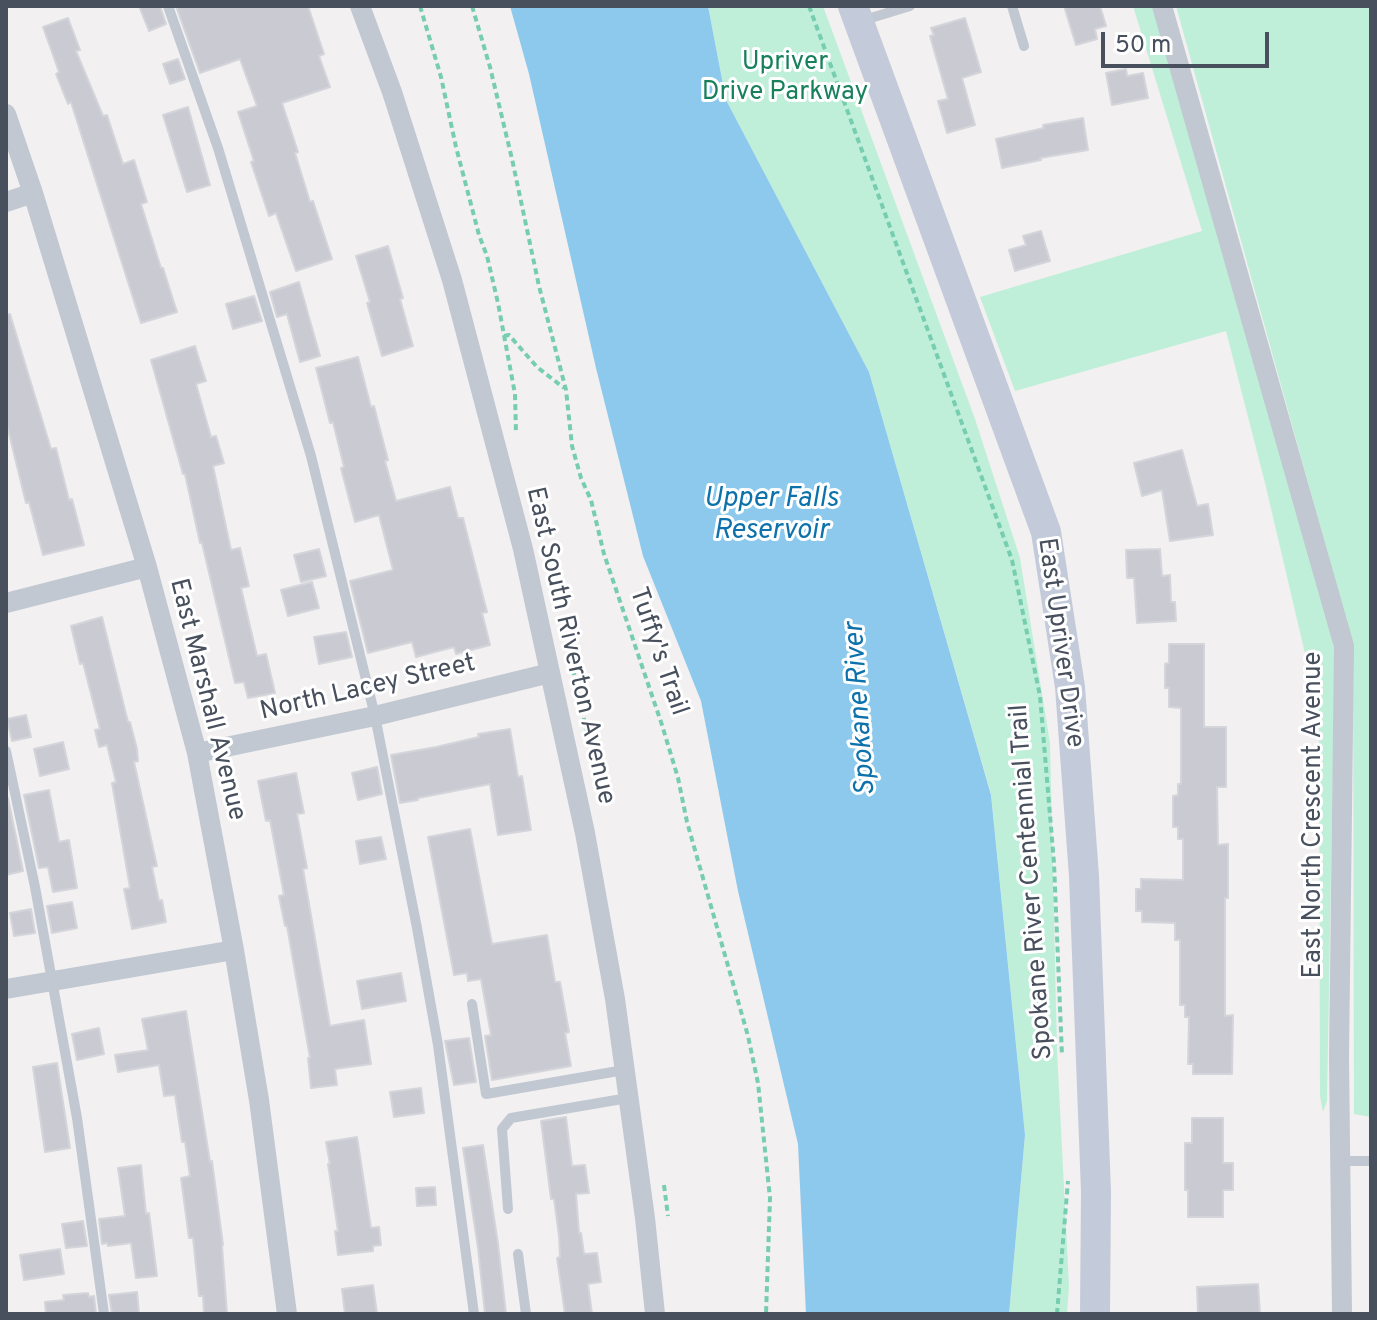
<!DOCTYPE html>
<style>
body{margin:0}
#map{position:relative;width:1377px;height:1320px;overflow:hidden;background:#f2f0f0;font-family:Overpass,sans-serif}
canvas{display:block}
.frame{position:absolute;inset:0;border:8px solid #48505e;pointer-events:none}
.scale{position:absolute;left:1101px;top:32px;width:168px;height:36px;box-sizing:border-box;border:4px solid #48505e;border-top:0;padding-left:10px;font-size:24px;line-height:28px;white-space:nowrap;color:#48505e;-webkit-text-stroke:6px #fff;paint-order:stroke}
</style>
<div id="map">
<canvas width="1377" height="1320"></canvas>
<div class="frame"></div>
<div class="scale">50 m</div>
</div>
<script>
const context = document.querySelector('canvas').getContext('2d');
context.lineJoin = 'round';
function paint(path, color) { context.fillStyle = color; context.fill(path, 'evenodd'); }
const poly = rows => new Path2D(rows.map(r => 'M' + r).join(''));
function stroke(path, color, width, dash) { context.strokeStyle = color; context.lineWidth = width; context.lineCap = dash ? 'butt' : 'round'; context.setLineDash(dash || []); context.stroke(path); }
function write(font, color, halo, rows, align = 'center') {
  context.font = font + ' Overpass,sans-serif'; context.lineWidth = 6; context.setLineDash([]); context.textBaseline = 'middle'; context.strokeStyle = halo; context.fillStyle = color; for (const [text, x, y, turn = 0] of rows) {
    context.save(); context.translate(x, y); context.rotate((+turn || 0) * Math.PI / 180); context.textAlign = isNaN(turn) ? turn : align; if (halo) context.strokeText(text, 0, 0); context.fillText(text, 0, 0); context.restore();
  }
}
const green = poly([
 [708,6,823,6,975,419,1020,558,1050,743,1057,1051,1069,1286,1067,1314,1009,1314,1025,1135,991,794,869,372,726,100],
 [1133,6,1153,6,1335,647,1327,1101,1323,1112,1320,1096,1319,713,1265,483,1226,331,1015,391,980,297,1202,231],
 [1176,6,1371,6,1371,1117,1354,1114,1353,645]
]);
const water = poly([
 [510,6,708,6,726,100,869,372,991,795,1025,1135,1009,1314,806,1314,798,1144,738,891,701,701,643,556,596,368,529,74]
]);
const building = poly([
 [139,6,160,6,166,24,149,31,139,6],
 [176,6,308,6,324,54,319,56,330,87,282,103,298,152,295,153,310,202,313,201,332,259,296,271,276,213,269,216,251,162,254,161,238,112,257,106,240,59,200,73,176,6],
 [1064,6,1100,6,1106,26,1095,29,1097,39,1076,45,1064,6],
 [68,18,80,50,76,51,103,116,107,115,123,164,134,160,147,202,141,204,161,268,163,268,177,312,141,323,71,102,68,104,56,74,59,72,43,27,68,18],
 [965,18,981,72,962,78,975,125,947,133,938,101,948,99,930,36,934,35,931,28,965,18],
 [178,59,185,79,170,84,163,64,178,59],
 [1126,69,1127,76,1143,73,1148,98,1112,105,1106,73,1126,69],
 [188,107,210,185,187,192,163,115,188,107],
 [1083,118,1088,150,1040,158,1041,160,1002,168,996,139,1044,128,1043,125,1083,118],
 [1041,231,1050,261,1015,271,1009,250,1026,245,1023,236,1041,231],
 [388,246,403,298,400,299,413,346,382,356,367,303,370,302,356,256,388,246],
 [299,282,320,356,300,362,287,314,277,317,270,292,299,282],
 [254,296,262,321,233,329,226,304,254,296],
 [10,314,51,449,56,448,69,500,72,499,84,545,43,555,29,502,26,503,6,421,6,315,10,314],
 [195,346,206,381,196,384,211,437,216,436,224,463,213,466,231,550,240,548,249,586,241,588,257,656,266,654,275,693,248,698,244,682,235,683,202,543,200,543,185,474,183,474,151,360,195,346],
 [358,357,371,407,374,406,388,460,385,461,396,501,450,487,458,518,463,518,487,612,482,613,490,645,456,654,454,647,416,657,412,642,368,653,350,581,393,570,379,515,355,522,341,468,344,467,333,422,330,423,316,368,358,357],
 [1182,450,1197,506,1208,504,1213,535,1170,541,1162,490,1142,496,1134,463,1182,450],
 [319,549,326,576,301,582,294,555,319,549],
 [1160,549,1162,576,1170,575,1171,602,1175,602,1176,621,1137,623,1134,578,1127,578,1126,550,1160,549],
 [312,582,319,608,288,616,281,590,312,582],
 [102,617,128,722,130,722,137,749,138,761,134,762,157,866,152,867,159,901,162,900,166,922,132,929,124,889,130,888,112,783,116,782,107,745,99,747,95,730,100,729,83,663,80,664,71,626,102,617],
 [346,632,352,657,319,664,314,637,346,632],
 [1169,644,1204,644,1204,727,1226,727,1226,787,1217,787,1218,845,1228,844,1228,898,1225,898,1225,1016,1233,1015,1232,1074,1193,1074,1193,1064,1188,1064,1189,1017,1185,1017,1185,1005,1180,1005,1180,940,1175,940,1175,923,1142,922,1142,911,1136,911,1136,889,1141,889,1141,879,1183,880,1183,839,1178,839,1178,827,1173,827,1173,796,1178,795,1178,784,1181,784,1181,708,1169,707,1169,688,1165,688,1165,664,1169,663,1169,644],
 [26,715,31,737,12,741,7,719,26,715],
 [510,729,518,777,522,776,531,830,498,835,490,784,418,798,418,800,400,803,391,755,436,747,479,737,478,734,510,729],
 [63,742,69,769,40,776,34,749,63,742],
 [377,767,382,794,358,800,352,773,377,767],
 [296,773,304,813,297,814,307,868,303,869,330,1026,364,1020,371,1064,335,1069,337,1085,311,1088,308,1058,310,1058,287,926,285,926,279,896,284,895,270,820,266,821,258,781,296,773],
 [49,790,59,842,69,840,77,888,53,892,48,867,39,868,24,795,49,790],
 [6,798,8,798,23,871,6,875,6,798],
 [470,829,492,944,547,935,555,982,560,982,569,1032,565,1033,571,1066,492,1080,485,1036,491,1035,481,979,468,981,467,973,454,975,428,837,470,829],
 [381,837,386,859,360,864,356,841,381,837],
 [72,902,77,928,52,933,47,906,72,902],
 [31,909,35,933,14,936,10,913,31,909],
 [401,973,406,1001,362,1009,357,981,401,973],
 [186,1011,210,1162,212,1161,223,1245,222,1246,227,1314,204,1314,203,1296,199,1296,193,1238,189,1238,181,1178,190,1176,185,1142,182,1142,175,1095,164,1096,159,1065,118,1072,115,1055,148,1050,142,1019,186,1011],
 [99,1028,104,1054,77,1060,72,1034,99,1028],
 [469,1038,476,1082,454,1085,445,1041,469,1038],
 [57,1063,70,1148,45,1152,33,1067,57,1063],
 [421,1088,424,1113,394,1117,390,1092,421,1088],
 [566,1117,572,1166,585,1165,589,1193,576,1194,579,1233,581,1233,584,1254,597,1253,601,1282,588,1284,592,1314,565,1314,557,1258,560,1257,559,1236,554,1199,551,1199,541,1121,566,1117],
 [1192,1118,1223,1118,1223,1163,1233,1163,1233,1190,1223,1190,1223,1217,1188,1217,1188,1190,1185,1190,1185,1143,1192,1143,1192,1118],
 [357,1137,371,1228,379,1227,381,1245,373,1246,373,1251,338,1255,335,1231,338,1231,328,1164,330,1164,326,1142,357,1137],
 [483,1145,498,1244,506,1314,485,1314,478,1248,463,1148,483,1145],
 [141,1165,146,1214,149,1213,157,1276,136,1278,131,1243,108,1246,107,1243,102,1244,99,1219,125,1216,118,1168,141,1165],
 [435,1187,436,1205,417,1206,416,1188,435,1187],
 [83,1221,87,1246,66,1248,62,1224,83,1221],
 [60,1249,64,1274,24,1280,20,1255,60,1249],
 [1258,1284,1260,1314,1198,1314,1197,1287,1258,1284],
 [373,1285,377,1314,345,1314,342,1289,373,1285],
 [137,1292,139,1314,112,1314,109,1295,137,1292],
 [88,1293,89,1297,94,1296,96,1314,46,1314,45,1302,64,1300,63,1295,88,1293]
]);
const path = poly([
 [420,6,441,77,456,147,479,235,487,256,498,303,515,394,516,434],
 [472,6,490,67,512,159,539,286,566,390,572,446,581,478,591,500,604,554,662,725,678,778,687,822,748,1036,758,1083,770,1198,766,1314],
 [809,6,1012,560,1040,696,1054,863,1062,1056],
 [504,336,509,335,537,367,564,388],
 [573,669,590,747],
 [664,1185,668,1216],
 [1057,1314,1068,1181]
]);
const lane = poly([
 [168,6,218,148,311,456,375,716,417,928,438,1045,474,1314],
 [1012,6,1024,46],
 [861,21,910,6],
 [6,751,35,887,77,1118,104,1314],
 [472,1004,486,1094,624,1070],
 [1341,1161,1371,1161],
 [508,1209,502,1129,511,1118,628,1098],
 [518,1254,526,1314]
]);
const street = poly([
 [360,6,392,92,452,280,523,549,585,833,615,999,645,1218,655,1314],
 [1162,6,1344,646,1339,1057,1342,1314],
 [6,114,33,193,147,567,197,753,234,950,259,1100,287,1314],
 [6,202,33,193],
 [6,603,147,567],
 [197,753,375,716,550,673],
 [6,989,234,950]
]);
const secondary = poly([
 [853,6,1046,532,1070,687,1084,876,1096,1192,1095,1314]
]);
const parkNames = [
 ["Upriver",785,64],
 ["Drive Parkway",785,94]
];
const streetNames = [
 ["East Upriver Drive",1059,643,82],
 ["East South Riverton Avenue",569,646,77],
 ["Tuffy's Trail",657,652,71],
 ["North Lacey Street",368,689,-13],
 ["East Marshall Avenue",206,700,76],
 ["East North Crescent Avenue",1315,815,-90],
 ["Spokane River Centennial Trail",1033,882,-94]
];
const waterNames = [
 ["Upper Falls",771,500],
 ["Reservoir",771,532],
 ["Spokane River",862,709,-94]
];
paint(green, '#bfefd9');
paint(water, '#8dc9ec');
paint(building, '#cacbd2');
stroke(building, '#d4d5db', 2);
stroke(path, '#77cdb0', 4, [6, 4]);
stroke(lane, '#c1c8d2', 10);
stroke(street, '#c1c8d2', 20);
stroke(secondary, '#c3cad9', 30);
write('26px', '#18805c', '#fff', parkNames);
write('26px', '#48505e', '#fff', streetNames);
write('italic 28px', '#0d72ab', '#fff', waterNames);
</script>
